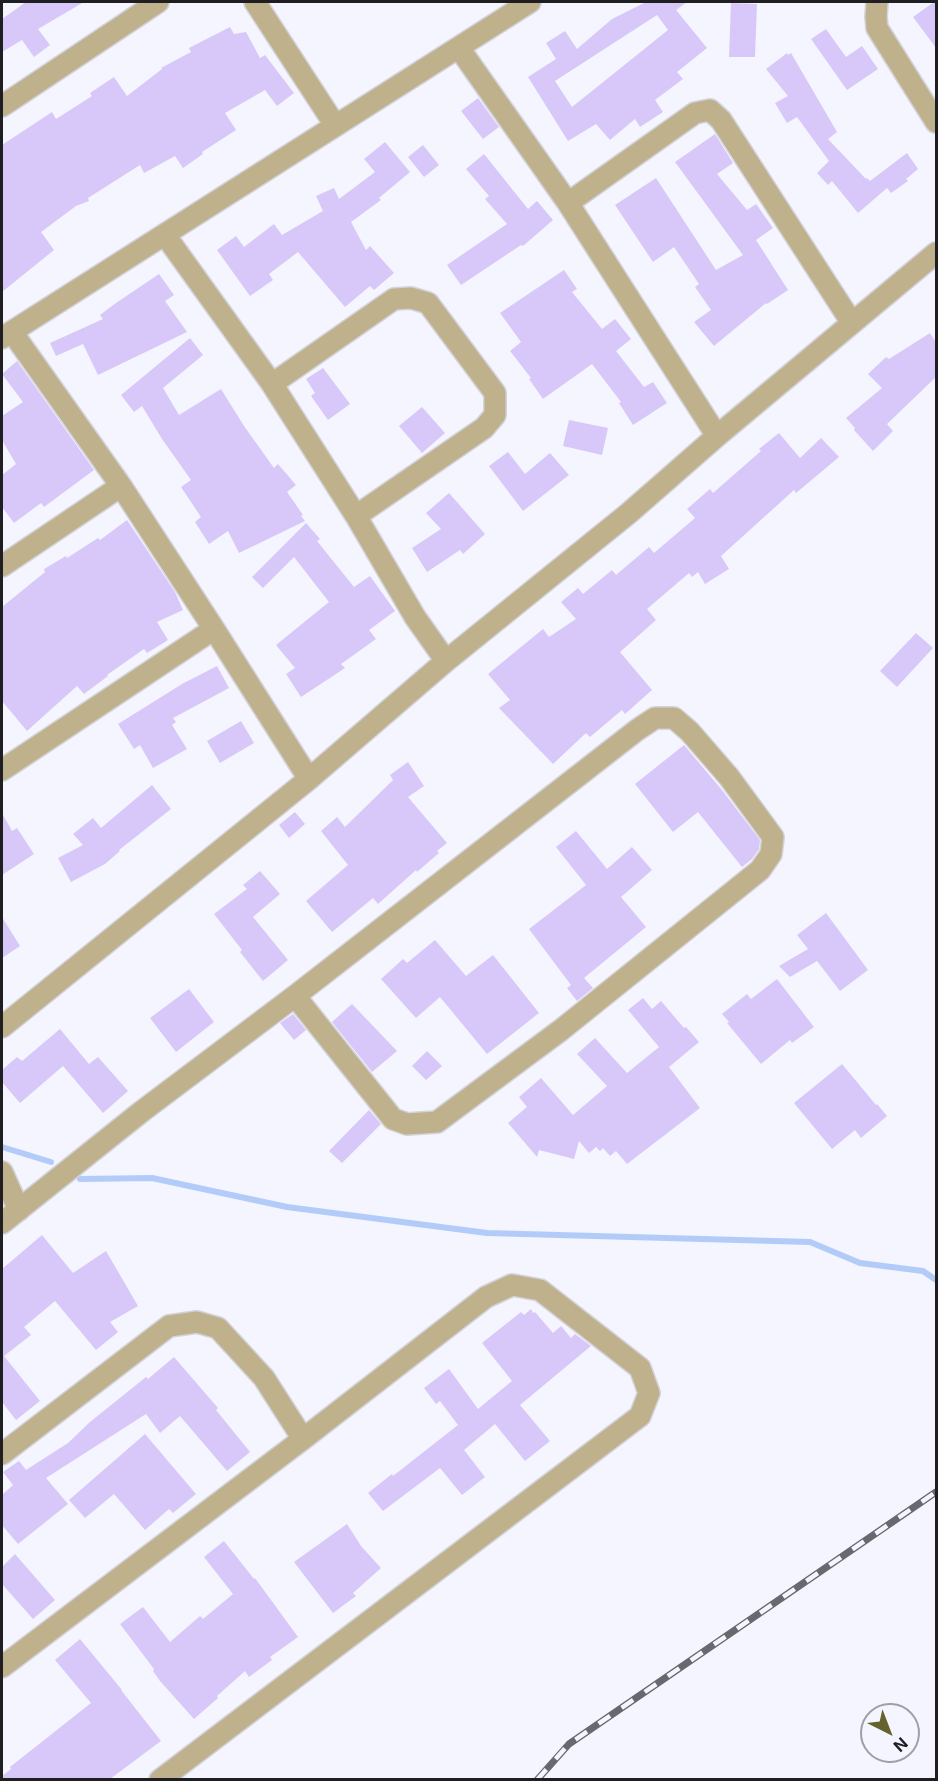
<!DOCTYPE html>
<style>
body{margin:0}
#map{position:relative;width:938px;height:1781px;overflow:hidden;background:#f4f5fe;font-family:Inter,sans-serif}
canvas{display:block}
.frame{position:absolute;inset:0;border:3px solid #1f1f22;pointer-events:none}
.north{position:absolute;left:860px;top:1703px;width:60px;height:60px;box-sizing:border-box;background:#f4f5fe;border:2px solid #9f9fa6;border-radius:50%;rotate:138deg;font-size:16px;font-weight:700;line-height:24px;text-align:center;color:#1f1f22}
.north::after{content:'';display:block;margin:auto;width:21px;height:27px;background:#66622e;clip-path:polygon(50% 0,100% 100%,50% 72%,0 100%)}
</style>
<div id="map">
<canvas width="938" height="1781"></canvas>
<div class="frame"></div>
<div class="north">N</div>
</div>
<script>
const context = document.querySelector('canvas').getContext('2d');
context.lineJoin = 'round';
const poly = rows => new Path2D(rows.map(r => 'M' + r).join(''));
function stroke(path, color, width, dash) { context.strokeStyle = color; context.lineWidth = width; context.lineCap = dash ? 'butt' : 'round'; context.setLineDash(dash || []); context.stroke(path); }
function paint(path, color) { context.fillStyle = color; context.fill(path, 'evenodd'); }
const stream = poly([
 [2,1147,51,1162],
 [80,1179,152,1178,287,1207,487,1233,810,1242,860,1263,923,1271,936,1280]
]);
const building = poly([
 [26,2,84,2,38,29,50,45,34,57,22,40,2,52,2,19],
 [646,2,687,2,676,10,707,48,677,72,683,79,655,100,663,112,640,127,635,119,610,140,596,124,568,141,528,77,556,59,546,43,565,31,577,49,612,19],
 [657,15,668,30,572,107,555,81],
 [934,2,936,2,936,48,913,17],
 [731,3,757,4,755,57,729,57],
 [230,27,234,34,246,32,260,58,265,55,294,93,277,106,265,90,225,113,236,130,202,152,203,154,183,168,175,156,144,173,140,165,88,198,89,201,76,206,41,232,54,250,2,292,2,145,52,112,56,119,92,96,90,93,114,77,127,96,162,69,161,68,191,52,189,48],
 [826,29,846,57,862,46,878,69,847,90,811,39],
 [787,53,788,55,791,53,837,132,828,139,866,179,867,178,870,181,907,153,918,169,906,179,908,181,891,193,887,188,858,213,832,181,828,185,817,173,829,161,797,117,787,123,775,103,788,96,766,69],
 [478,98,499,127,483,139,461,111],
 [715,134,733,163,717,174,747,210,756,204,773,228,756,240,788,290,767,304,766,303,714,346,694,322,711,310,695,287,699,284,674,247,653,262,615,205,656,178,716,270,743,255,675,162],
 [385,142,410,172,379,198,381,200,351,222,366,250,370,246,394,273,374,290,370,286,345,307,298,252,269,274,273,280,250,296,217,250,236,236,244,247,274,224,282,235,323,211,316,196,334,188,339,199,375,172,364,159],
 [423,145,439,165,424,177,408,157],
 [484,154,528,209,537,201,553,220,523,246,521,245,461,285,447,265,507,224,485,199,489,196,466,169],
 [564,270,577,289,572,292,602,329,615,319,631,339,616,351,644,387,653,382,667,403,633,425,619,403,621,402,592,364,543,399,529,379,531,378,510,351,521,342,500,313],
 [159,274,174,295,165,301,187,332,98,375,83,344,56,356,50,343,103,319,100,315,116,303],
 [930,333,936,342,936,377,887,424,893,431,873,451,854,430,855,428,846,418,882,388,868,374,886,357,889,359],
 [190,338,203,355,163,388,179,415,221,389,244,426,274,468,278,464,296,485,287,492,303,515,301,516,305,521,239,553,228,531,209,544,195,522,201,517,181,487,191,480,162,439,142,406,134,412,121,395],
 [17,361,94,470,44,507,41,503,14,523,2,507,2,475,16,464,2,440,2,416,23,402,2,374],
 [323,368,350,404,328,420,311,396,315,393,306,379],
 [422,407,445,433,422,453,399,426],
 [569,420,608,428,602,455,563,446],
 [779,433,800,458,821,438,839,457,796,493,794,490,721,556,729,569,705,584,698,572,692,577,689,573,647,609,656,620,620,652,652,690,625,714,622,710,590,737,586,733,553,764,499,708,510,700,488,674,543,629,549,637,576,619,561,602,578,588,583,594,612,570,616,575,649,547,654,553,695,518,687,509,710,489,713,493,761,451,759,449],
 [508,452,525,474,550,453,569,475,523,511,489,466],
 [449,493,485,534,463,554,460,550,427,572,412,548,441,529,426,513],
 [127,520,175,592,183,610,157,622,168,640,147,653,144,649,107,675,108,676,84,694,77,686,27,731,2,701,2,607,45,572,44,569,66,556,67,558,98,538,100,540],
 [306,523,320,539,317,541,354,587,370,576,395,611,369,630,376,639,341,664,345,668,301,697,286,674,295,668,276,645,329,602,294,557,263,588,252,577],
 [916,633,933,648,897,687,880,671],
 [217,666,229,688,173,718,176,722,172,725,187,749,153,768,140,745,134,749,118,724,182,684],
 [241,721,254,743,220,763,207,741],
 [684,745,722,790,760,840,759,849,752,859,742,867,698,812,673,832,635,784],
 [408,762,424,786,408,797,447,843,437,851,439,853,417,872,416,870,378,904,373,898,332,932,306,901,348,865,321,831,337,817,345,827,393,780,390,775],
 [152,785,171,809,119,850,120,851,105,864,71,882,58,858,83,845,73,834,93,818,101,828],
 [295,812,305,824,289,838,279,825],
 [2,813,12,831,17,828,34,854,2,875],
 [576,831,607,869,632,847,652,870,621,897,646,927,584,978,593,988,577,1001,567,988,571,985,529,929,586,885,556,847],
 [260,871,280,894,253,917,288,960,263,981,240,952,242,950,214,914,247,889,243,885],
 [826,913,868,970,840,991,817,961,790,977,779,966,808,949,797,935],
 [2,917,20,946,2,958],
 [435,940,466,976,493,955,539,1013,487,1054,440,997,416,1018,381,979,403,959,407,963],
 [777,979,814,1027,792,1043,790,1040,761,1064,727,1023,729,1022,722,1014,747,994,751,999],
 [189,989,214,1022,176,1052,150,1018],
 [643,998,652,1009,661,1001,684,1028,686,1027,699,1042,669,1067,700,1108,627,1164,616,1151,610,1156,603,1148,600,1151,596,1147,589,1153,579,1141,574,1159,539,1150,537,1157,508,1123,527,1107,519,1097,541,1078,573,1115,607,1086,577,1054,595,1038,627,1073,659,1047,628,1010],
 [352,1004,397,1051,372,1072,332,1022],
 [293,1014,306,1030,294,1040,280,1023],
 [60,1029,89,1064,98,1057,128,1091,103,1113,63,1066,20,1103,2,1082,2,1070,17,1057,22,1061],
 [427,1051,442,1066,426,1080,412,1066],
 [842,1064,876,1105,877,1104,887,1116,861,1138,855,1130,832,1149,794,1103],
 [369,1110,381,1124,342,1163,329,1151],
 [42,1235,73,1273,106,1251,138,1306,110,1322,118,1332,96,1350,55,1301,24,1327,31,1335,4,1356,40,1401,16,1420,2,1402,2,1269],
 [531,1309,533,1313,535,1312,553,1333,561,1326,571,1338,575,1334,591,1346,520,1405,550,1441,525,1461,495,1424,464,1450,485,1477,462,1495,440,1468,383,1511,368,1493,392,1474,393,1476,458,1425,440,1401,436,1404,424,1388,449,1369,478,1409,512,1381,482,1343,521,1312,524,1315],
 [174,1357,218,1408,216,1410,250,1452,227,1471,180,1416,160,1433,146,1414,46,1478,68,1504,18,1544,2,1525,2,1495,13,1485,3,1472,19,1461,26,1470,68,1443,90,1422,146,1377,148,1379],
 [145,1434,196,1494,173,1513,169,1509,145,1530,114,1494,85,1518,69,1500],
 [347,1524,361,1546,381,1568,353,1593,356,1596,333,1613,294,1562],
 [224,1541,254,1579,255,1578,298,1637,270,1657,272,1660,249,1677,245,1671,217,1696,218,1698,194,1719,160,1681,153,1671,154,1669,120,1624,143,1607,170,1642,200,1616,203,1619,233,1594,204,1557],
 [15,1554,55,1600,33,1619,2,1584,2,1567],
 [80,1639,122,1690,121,1690,161,1741,110,1779,2,1779,2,1776,11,1769,10,1767,91,1703,55,1660]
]);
const minor = poly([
 [255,2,335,125],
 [877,2,876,17,877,28,936,122],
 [459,48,568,203],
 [2,106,158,2],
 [165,235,272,384,356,516,415,617,446,661],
 [12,332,121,486,214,629,309,779],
 [2,338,530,2],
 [272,384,394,299,411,298,428,303,495,393,495,415,484,428,356,516],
 [717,436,568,203,695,113,710,110,721,120,852,323],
 [2,566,121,486],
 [2,770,214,629],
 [2,1027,309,779,446,661,629,513,717,436,936,253],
 [2,1172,19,1210],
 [2,1223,141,1112,295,996,637,730,655,718,674,718,690,732,729,777,773,837,771,854,760,870,561,1030,437,1122,407,1124,393,1119,295,996],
 [2,1454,169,1326,197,1322,218,1328,264,1378,303,1439],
 [2,1667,303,1439,486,1297,512,1285,540,1290,640,1368,649,1393,640,1416,160,1780]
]);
const rail = poly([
 [537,1780,569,1744,936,1492]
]);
stroke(stream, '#b3cbf9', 6);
paint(building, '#d8c8f9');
stroke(minor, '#d2d3db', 24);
stroke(minor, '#c0b18d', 21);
stroke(rail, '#68696e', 7);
stroke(rail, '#f4f5fe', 4.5, [14]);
</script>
